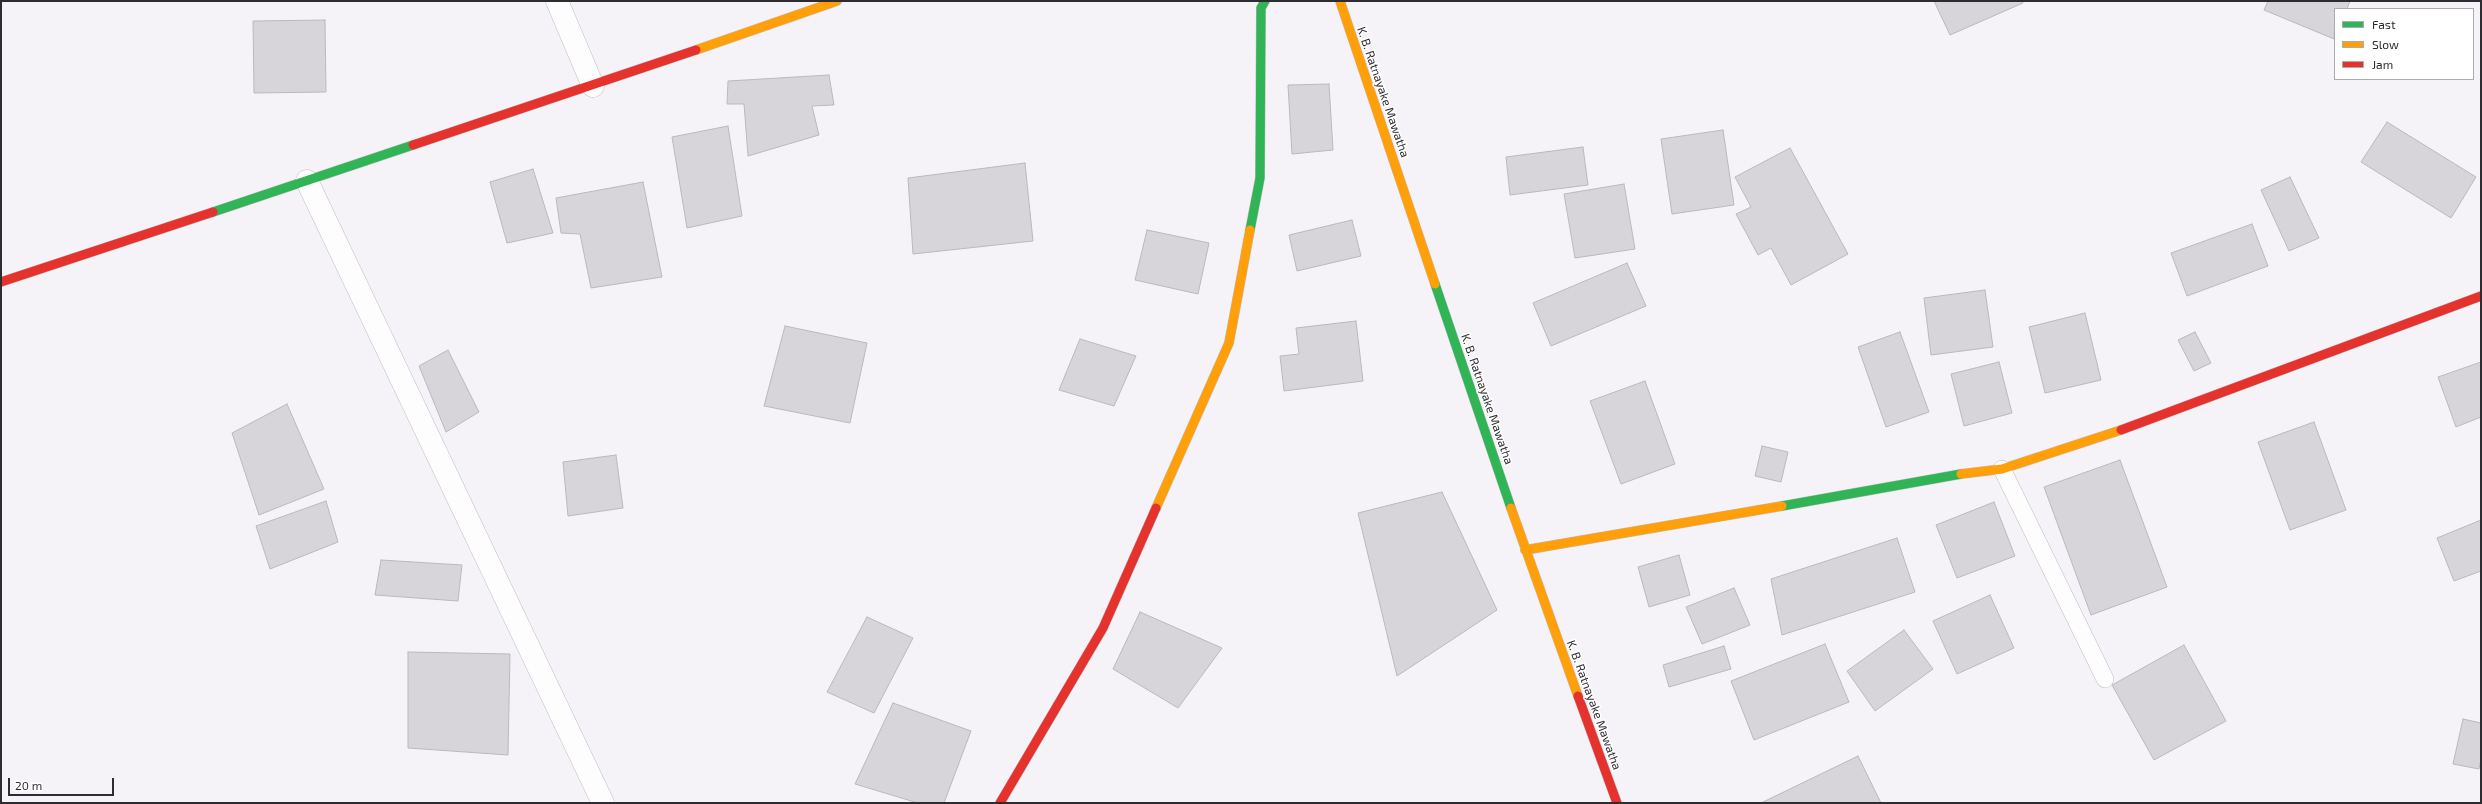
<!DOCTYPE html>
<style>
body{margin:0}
#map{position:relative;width:2482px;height:804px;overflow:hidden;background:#f6f3f8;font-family:"Exo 2",sans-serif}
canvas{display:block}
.frame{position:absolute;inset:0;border:2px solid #2f2c31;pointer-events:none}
.legend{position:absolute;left:2334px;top:8px;width:140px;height:72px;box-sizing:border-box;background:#fff;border:1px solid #acabad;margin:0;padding:5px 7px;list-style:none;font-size:12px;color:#2f2c31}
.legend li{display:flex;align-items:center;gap:8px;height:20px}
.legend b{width:20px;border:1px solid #acabad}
.scale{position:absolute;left:8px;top:778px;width:106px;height:18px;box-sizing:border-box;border:2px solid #2f2c31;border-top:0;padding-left:5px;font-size:12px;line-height:14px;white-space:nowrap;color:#2f2c31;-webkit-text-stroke:3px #fff;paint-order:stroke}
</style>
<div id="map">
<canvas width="2482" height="804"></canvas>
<div class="frame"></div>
<ul class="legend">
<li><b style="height:5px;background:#30b455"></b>Fast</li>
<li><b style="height:5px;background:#ff9f0a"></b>Slow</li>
<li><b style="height:5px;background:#e5322d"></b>Jam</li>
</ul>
<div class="scale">20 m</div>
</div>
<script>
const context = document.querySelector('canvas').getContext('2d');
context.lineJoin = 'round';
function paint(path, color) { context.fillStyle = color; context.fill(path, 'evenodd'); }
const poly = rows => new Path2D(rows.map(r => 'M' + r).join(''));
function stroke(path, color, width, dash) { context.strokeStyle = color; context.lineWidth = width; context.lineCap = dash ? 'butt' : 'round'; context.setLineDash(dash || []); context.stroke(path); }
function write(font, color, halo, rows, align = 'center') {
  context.font = font + ' "Exo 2",sans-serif'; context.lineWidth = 3; context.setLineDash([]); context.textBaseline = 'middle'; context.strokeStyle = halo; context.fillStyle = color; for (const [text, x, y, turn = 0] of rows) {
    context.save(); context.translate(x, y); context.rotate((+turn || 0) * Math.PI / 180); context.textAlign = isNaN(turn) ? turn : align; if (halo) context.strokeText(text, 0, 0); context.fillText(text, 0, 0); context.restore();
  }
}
const building = poly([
 [1934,1,2022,1,2023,3,1950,35,1934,1],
 [2268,1,2350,1,2347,9,2335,9,2334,39,2264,10,2268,1],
 [325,20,326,92,254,93,253,21,325,20],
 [829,75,834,105,812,106,819,135,748,156,744,104,727,104,728,81,829,75],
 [1329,84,1333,150,1292,154,1288,85,1329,84],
 [2387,122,2476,177,2451,218,2361,162,2387,122],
 [728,126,742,216,687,228,672,137,728,126],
 [1723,130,1734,205,1672,214,1661,139,1723,130],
 [1583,147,1588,185,1510,195,1506,157,1583,147],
 [1790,148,1848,254,1791,285,1771,248,1758,255,1736,214,1751,207,1735,177,1790,148],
 [1025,163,1033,241,913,254,908,178,1025,163],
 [533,169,553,233,507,243,490,182,533,169],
 [2290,177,2319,238,2289,251,2261,190,2290,177],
 [643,182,662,277,591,288,580,234,561,233,556,198,643,182],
 [1624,184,1635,249,1575,258,1564,194,1624,184],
 [1352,220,1361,256,1297,271,1289,235,1352,220],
 [2252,224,2268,266,2187,296,2171,253,2252,224],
 [1147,230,1209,243,1198,294,1135,280,1147,230],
 [1627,263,1646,306,1551,346,1533,303,1627,263],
 [1985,290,1993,347,1931,355,1924,298,1985,290],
 [2085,313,2101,380,2045,393,2029,327,2085,313],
 [1356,321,1363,381,1284,391,1280,356,1299,354,1296,328,1356,321],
 [785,326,867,343,850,423,764,406,785,326],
 [1900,332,1929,412,1886,427,1858,347,1900,332],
 [2195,332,2211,363,2194,371,2178,340,2195,332],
 [1080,339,1136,356,1114,406,1059,390,1080,339],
 [448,350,479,412,446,432,419,366,448,350],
 [1999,362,2012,413,1964,426,1951,374,1999,362],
 [2481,362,2481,417,2456,427,2438,377,2481,362],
 [1645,381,1675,464,1621,484,1590,401,1645,381],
 [287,404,324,489,259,515,232,433,287,404],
 [2314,422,2346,510,2290,530,2258,442,2314,422],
 [1762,446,1788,452,1781,482,1755,476,1762,446],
 [616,455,623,508,568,516,563,462,616,455],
 [2120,460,2167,587,2091,615,2044,487,2120,460],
 [1442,492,1497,610,1397,676,1358,513,1442,492],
 [326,501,338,542,270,569,256,526,326,501],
 [1994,502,2015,556,1957,578,1936,525,1994,502],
 [2481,520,2481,571,2454,581,2437,538,2481,520],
 [1897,538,1915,592,1782,635,1771,579,1897,538],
 [1679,555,1690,595,1649,607,1638,567,1679,555],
 [381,560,462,565,458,601,375,595,381,560],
 [1734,588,1750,625,1702,644,1686,607,1734,588],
 [1990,595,2014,648,1957,674,1933,621,1990,595],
 [1140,612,1222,648,1178,708,1113,669,1140,612],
 [867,617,913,638,874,713,827,692,867,617],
 [1904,630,1933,669,1875,711,1847,671,1904,630],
 [1825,644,1849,702,1754,740,1731,681,1825,644],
 [2184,645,2226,721,2154,760,2112,685,2184,645],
 [1724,646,1731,669,1669,687,1663,665,1724,646],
 [408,652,510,654,508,755,408,748,408,652],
 [893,703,971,731,944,803,918,803,855,784,893,703],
 [2463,719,2481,723,2481,759,2479,769,2453,764,2463,719],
 [1858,756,1881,803,1761,803,1858,756]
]);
const lane = poly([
 [2002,469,2105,679]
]);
const street = poly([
 [557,1,593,86],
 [307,181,603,803]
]);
const fast = poly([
 [213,212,413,145],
 [1250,230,1260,178,1261,8,1265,1],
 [1435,284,1511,508],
 [1782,506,1961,474]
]);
const slow = poly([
 [1340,1,1435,284],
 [696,50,837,1],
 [1961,474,2002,469,2121,430],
 [1156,508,1229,343,1250,230],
 [1511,508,1578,696],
 [1525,550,1782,506]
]);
const jam = poly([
 [413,145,696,50],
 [1,282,213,212],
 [2121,430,2481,296],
 [1578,696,1617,803],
 [1000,803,1103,628,1156,508]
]);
const streetNames = [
 ["K. B. Ratnayake Mawatha",1383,92,71],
 ["K. B. Ratnayake Mawatha",1487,399,71],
 ["K. B. Ratnayake Mawatha",1594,705,70]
];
paint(building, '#d8d5da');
stroke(building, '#bbb8bd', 1);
stroke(lane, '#c0bec2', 18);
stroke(street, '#c0bec2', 23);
stroke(fast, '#c0bec2', 10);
stroke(slow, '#c0bec2', 10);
stroke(jam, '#c0bec2', 10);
stroke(lane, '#fefdfe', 17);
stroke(street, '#fefdfe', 22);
stroke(fast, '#30b455', 9);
stroke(slow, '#ff9f0a', 9);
stroke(jam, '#e5322d', 9);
write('12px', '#2f2c31', '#fff', streetNames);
</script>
